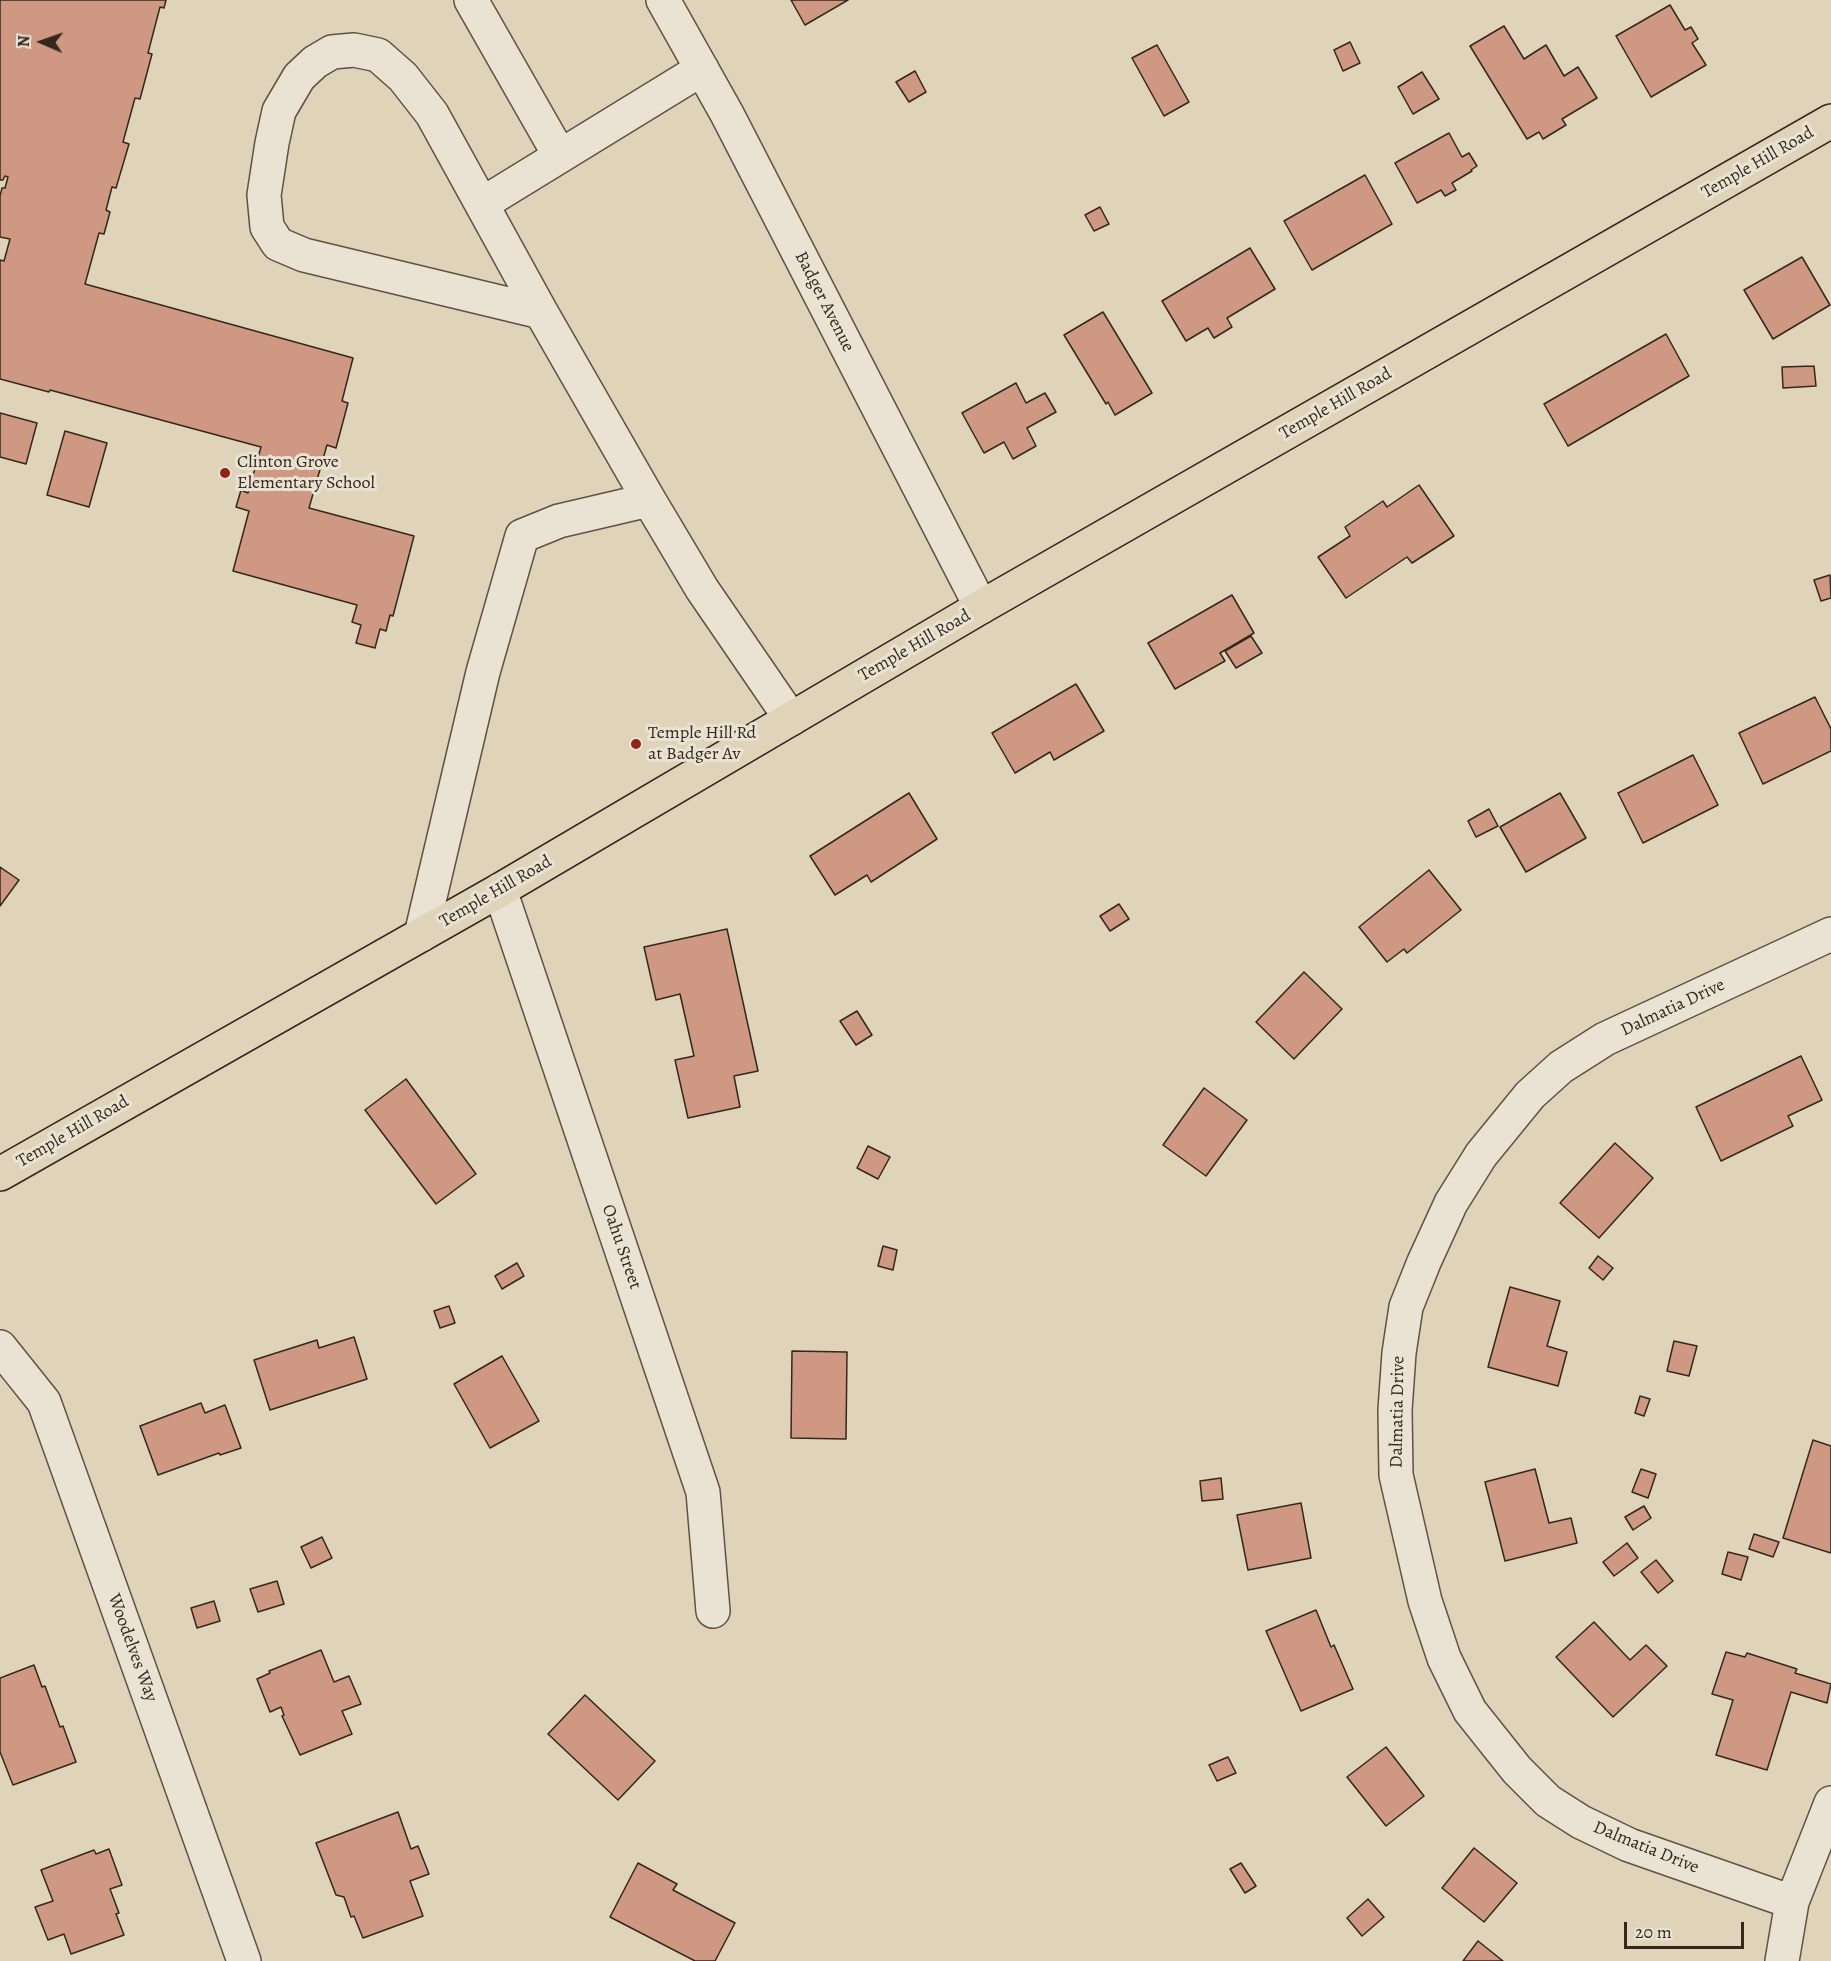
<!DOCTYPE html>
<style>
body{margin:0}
#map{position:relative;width:1831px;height:1961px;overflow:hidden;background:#dfd3ba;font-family:Alegreya,serif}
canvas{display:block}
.north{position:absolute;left:12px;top:12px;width:60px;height:60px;-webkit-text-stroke:4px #eae2d2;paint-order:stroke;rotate:272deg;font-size:16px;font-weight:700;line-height:24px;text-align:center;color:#34271d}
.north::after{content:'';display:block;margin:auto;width:21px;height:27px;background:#34271d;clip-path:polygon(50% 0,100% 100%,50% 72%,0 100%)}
.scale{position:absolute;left:1624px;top:1922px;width:120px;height:27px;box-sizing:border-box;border:3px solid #34271d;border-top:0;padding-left:8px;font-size:18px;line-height:21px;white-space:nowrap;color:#34271d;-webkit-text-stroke:4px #eae2d2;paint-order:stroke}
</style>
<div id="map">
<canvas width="1831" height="1961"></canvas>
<div class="north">N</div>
<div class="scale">20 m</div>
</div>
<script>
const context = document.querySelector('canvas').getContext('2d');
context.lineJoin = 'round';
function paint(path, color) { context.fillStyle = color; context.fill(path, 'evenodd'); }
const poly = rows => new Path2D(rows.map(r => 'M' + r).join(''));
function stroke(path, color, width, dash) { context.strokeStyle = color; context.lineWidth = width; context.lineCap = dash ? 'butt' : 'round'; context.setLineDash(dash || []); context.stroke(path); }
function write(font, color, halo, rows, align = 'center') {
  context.font = font + ' Alegreya,serif'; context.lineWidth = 6; context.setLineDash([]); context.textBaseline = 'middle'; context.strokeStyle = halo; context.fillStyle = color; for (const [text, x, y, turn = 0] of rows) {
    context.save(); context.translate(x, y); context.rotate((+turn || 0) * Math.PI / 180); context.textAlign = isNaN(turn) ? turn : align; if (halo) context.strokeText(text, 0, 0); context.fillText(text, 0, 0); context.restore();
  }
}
const building = poly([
 [0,0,166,0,164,8,160,7,148,53,152,54,140,99,135,98,123,142,129,144,116,188,112,187,106,210,110,212,104,234,99,233,85,284,353,358,342,401,348,403,336,448,327,445,309,508,414,536,393,616,390,615,386,631,380,629,375,648,356,643,361,625,352,622,357,605,233,571,249,511,236,507,241,490,248,493,261,447,50,390,49,392,0,379,0,260,4,261,10,239,0,237,0,196,2,188,5,188,8,177,5,176,3,180,0,180,0,0],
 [791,0,848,0,805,25,791,0],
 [1670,5,1685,30,1691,27,1698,39,1692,43,1706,65,1651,97,1616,36,1670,5],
 [1504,26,1524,59,1546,45,1564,76,1578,67,1597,98,1562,119,1566,125,1543,139,1539,132,1527,139,1470,46,1504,26],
 [1350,42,1360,63,1343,71,1334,50,1350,42],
 [1157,45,1189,102,1164,116,1132,58,1157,45],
 [915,71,926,92,909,102,896,82,915,71],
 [1422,72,1439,99,1413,114,1398,87,1422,72],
 [1449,133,1462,157,1469,153,1477,166,1471,170,1472,171,1452,183,1456,190,1445,196,1441,190,1417,203,1395,163,1449,133],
 [1365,175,1392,224,1312,270,1284,221,1365,175],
 [1100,207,1109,224,1094,231,1085,215,1100,207],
 [1250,248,1275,289,1227,318,1232,327,1214,338,1208,328,1186,341,1162,301,1250,248],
 [1802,257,1830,305,1773,339,1744,290,1802,257],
 [1103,312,1152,393,1115,415,1108,402,1106,404,1064,335,1103,312],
 [1666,334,1689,376,1568,446,1544,404,1666,334],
 [1814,366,1816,386,1783,388,1782,367,1814,366],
 [1016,383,1026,403,1045,393,1056,412,1027,428,1036,446,1013,459,1004,442,984,453,962,413,1016,383],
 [0,413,37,423,26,464,0,457,0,413],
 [65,431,107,443,89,507,47,495,65,431],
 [1419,485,1454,536,1412,563,1407,557,1346,598,1318,557,1350,536,1345,527,1383,501,1387,507,1419,485],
 [1830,575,1831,598,1821,601,1814,580,1830,575],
 [1232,595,1254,633,1220,653,1225,661,1175,689,1148,643,1232,595],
 [1251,636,1262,653,1236,668,1225,651,1251,636],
 [1076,684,1104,731,1054,760,1050,752,1015,773,992,733,1076,684],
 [1815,697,1831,729,1831,751,1763,784,1739,733,1815,697],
 [1693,755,1718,805,1643,843,1618,793,1693,755],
 [909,793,937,839,871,882,867,875,835,895,810,856,909,793],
 [1560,793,1586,838,1526,872,1500,827,1560,793],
 [1489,809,1498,826,1476,837,1468,821,1489,809],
 [0,867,19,880,0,906,0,867],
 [1429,870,1461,910,1407,953,1404,949,1387,962,1359,927,1429,870],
 [1119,904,1129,919,1110,931,1100,916,1119,904],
 [727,929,758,1071,734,1076,740,1107,688,1118,675,1060,694,1056,680,994,656,1000,644,947,727,929],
 [1304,972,1342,1009,1294,1059,1256,1022,1304,972],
 [857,1011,872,1035,856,1045,840,1021,857,1011],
 [1801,1056,1822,1100,1788,1116,1793,1126,1721,1161,1696,1107,1801,1056],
 [406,1079,476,1174,436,1204,365,1110,406,1079],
 [1204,1088,1247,1120,1206,1176,1163,1145,1204,1088],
 [1615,1143,1653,1178,1599,1238,1560,1203,1615,1143],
 [868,1146,890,1157,878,1179,857,1168,868,1146],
 [883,1246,897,1250,893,1270,878,1266,883,1246],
 [1598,1256,1613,1268,1603,1280,1589,1268,1598,1256],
 [517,1263,524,1276,502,1289,495,1276,517,1263],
 [1510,1287,1560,1301,1547,1346,1567,1352,1558,1386,1488,1367,1510,1287],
 [449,1306,455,1323,440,1328,434,1311,449,1306],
 [354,1337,367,1379,270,1410,254,1360,317,1340,319,1348,354,1337],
 [1674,1341,1697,1346,1689,1376,1667,1371,1674,1341],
 [792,1351,847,1352,846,1439,791,1438,792,1351],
 [502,1356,539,1421,490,1448,454,1384,502,1356],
 [1640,1396,1650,1399,1644,1416,1635,1413,1640,1396],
 [201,1403,205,1413,225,1405,241,1448,220,1455,219,1453,158,1475,140,1426,201,1403],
 [1813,1440,1831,1446,1831,1553,1783,1538,1813,1440],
 [1535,1469,1549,1523,1571,1518,1577,1543,1505,1561,1485,1482,1535,1469],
 [1641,1469,1656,1474,1648,1498,1632,1492,1641,1469],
 [1221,1478,1223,1499,1202,1501,1200,1481,1221,1478],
 [1301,1503,1311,1558,1248,1570,1237,1515,1301,1503],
 [1644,1506,1651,1518,1633,1530,1625,1517,1644,1506],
 [1754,1534,1779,1542,1773,1557,1749,1549,1754,1534],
 [322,1537,332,1558,311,1568,301,1547,322,1537],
 [1627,1543,1638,1558,1614,1576,1603,1562,1627,1543],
 [1728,1552,1748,1557,1741,1580,1722,1574,1728,1552],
 [1656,1560,1673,1581,1658,1593,1641,1572,1656,1560],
 [277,1581,284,1604,258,1612,250,1589,277,1581],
 [214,1601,220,1621,197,1628,191,1608,214,1601],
 [1316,1610,1331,1647,1334,1645,1353,1689,1301,1711,1266,1631,1316,1610],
 [1594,1622,1630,1660,1646,1645,1667,1666,1613,1717,1556,1657,1594,1622],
 [321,1650,334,1682,349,1676,361,1704,342,1711,352,1734,300,1755,282,1716,284,1715,281,1707,270,1712,257,1679,270,1673,269,1671,321,1650],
 [1726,1652,1745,1657,1747,1653,1797,1669,1795,1673,1831,1684,1827,1703,1791,1692,1767,1770,1716,1755,1733,1700,1712,1694,1726,1652],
 [34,1665,42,1687,45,1686,60,1727,63,1726,76,1762,13,1785,0,1752,0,1678,34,1665],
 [585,1695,655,1761,618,1800,548,1734,585,1695],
 [1386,1747,1424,1796,1386,1826,1347,1777,1386,1747],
 [1228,1757,1236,1773,1217,1781,1209,1765,1228,1757],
 [398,1812,411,1849,418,1846,429,1874,410,1881,423,1916,363,1938,354,1916,351,1917,344,1897,336,1895,316,1843,398,1812],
 [1474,1848,1517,1883,1484,1922,1442,1888,1474,1848],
 [109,1849,122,1885,110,1889,119,1913,116,1914,124,1935,71,1954,64,1934,48,1940,35,1907,53,1901,41,1870,94,1850,96,1854,109,1849],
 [638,1863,677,1884,673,1890,735,1923,715,1961,695,1961,610,1917,638,1863],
 [1241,1863,1256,1886,1245,1893,1230,1869,1241,1863],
 [1368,1899,1384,1917,1362,1936,1347,1918,1368,1899],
 [1478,1941,1503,1961,1463,1961,1478,1941]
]);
const minor = poly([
 [471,0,560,156],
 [663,0,727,114,981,607],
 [482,204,702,69],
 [541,312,304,255,278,244,267,227,264,195,272,143,279,111,299,77,315,62,332,52,354,50,378,55,403,77,432,114,541,312,649,500,702,589,791,719],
 [500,890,703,1492,713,1611],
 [421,935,483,672,522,536,559,521,649,500],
 [0,1347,44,1402,244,1961],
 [1792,1902,1629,1845,1581,1822,1548,1801,1517,1770,1470,1711,1444,1658,1425,1601,1396,1475,1395,1410,1399,1353,1406,1307,1424,1262,1451,1203,1481,1155,1530,1095,1561,1067,1605,1039,1831,934],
 [1782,1961,1792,1902,1831,1803]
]);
const major = poly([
 [0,1174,500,890,981,607,1831,121]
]);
const markers = [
 [225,473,6,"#8f2418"],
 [636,744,6,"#8f2418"]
];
const streetNames = [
 ["Temple Hill Road",1758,163,-30],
 ["Badger Avenue",824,302,63],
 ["Temple Hill Road",1336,404,-30],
 ["Temple Hill Road",915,646,-30],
 ["Temple Hill Road",496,892,-30],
 ["Dalmatia Drive",1673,1008,-25],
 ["Temple Hill Road",73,1132,-30],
 ["Oahu Street",621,1247,71],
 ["Dalmatia Drive",1398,1412,-89],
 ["Woodelves Way",132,1648,70],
 ["Dalmatia Drive",1646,1848,22]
];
const poiNames = [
 ["Clinton Grove",237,463],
 ["Elementary School",237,484],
 ["Temple Hill Rd",648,734],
 ["at Badger Av",648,755]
];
paint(building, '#cf9883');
stroke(building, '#34271d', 1.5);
stroke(minor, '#5f5244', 36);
stroke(major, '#34271d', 36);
stroke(minor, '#eae2d2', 33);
stroke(major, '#dfd3ba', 33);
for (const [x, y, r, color] of markers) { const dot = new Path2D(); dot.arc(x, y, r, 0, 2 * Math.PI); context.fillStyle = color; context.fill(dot); stroke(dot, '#eae2d2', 2); }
write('18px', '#34271d', '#eae2d2', streetNames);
write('18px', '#34271d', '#eae2d2', poiNames, 'left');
</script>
